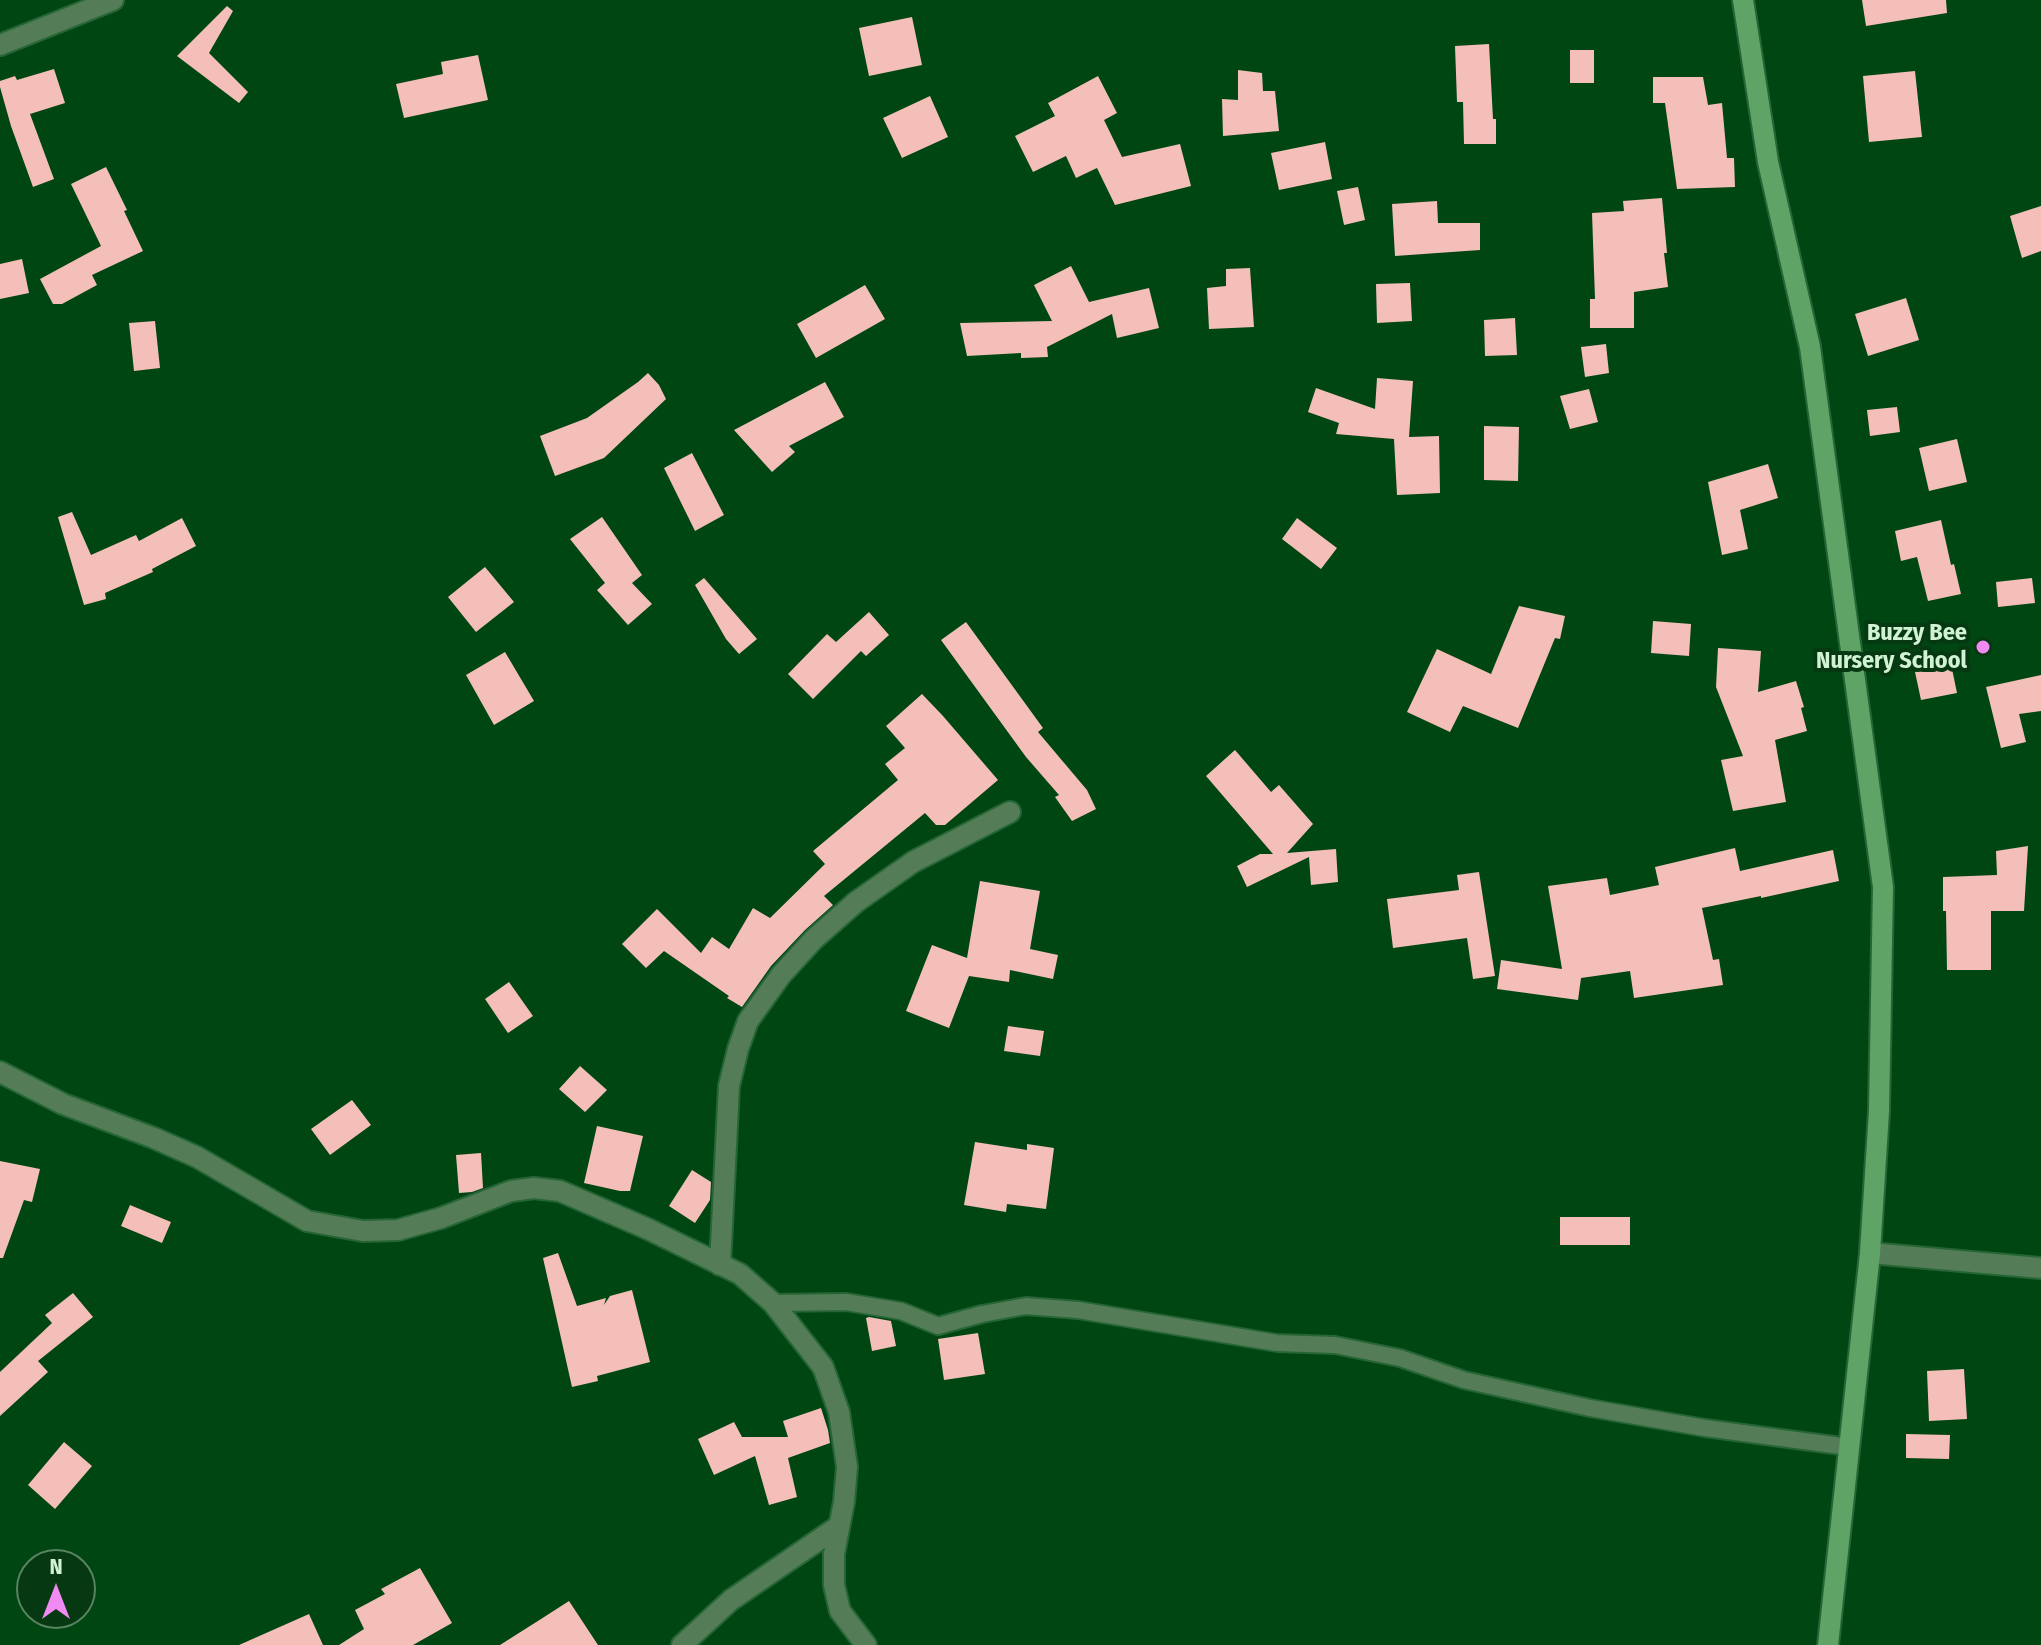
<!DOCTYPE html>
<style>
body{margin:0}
#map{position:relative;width:2041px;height:1645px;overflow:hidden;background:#004612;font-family:"Fira Sans Condensed",sans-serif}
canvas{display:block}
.north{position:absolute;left:16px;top:1549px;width:80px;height:80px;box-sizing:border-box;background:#063912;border:2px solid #588360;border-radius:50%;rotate:0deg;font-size:22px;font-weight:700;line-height:32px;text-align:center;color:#d2f2d4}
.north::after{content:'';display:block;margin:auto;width:28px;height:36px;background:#f28af3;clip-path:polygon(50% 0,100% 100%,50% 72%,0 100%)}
</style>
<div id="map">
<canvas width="2041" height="1645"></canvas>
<div class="north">N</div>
</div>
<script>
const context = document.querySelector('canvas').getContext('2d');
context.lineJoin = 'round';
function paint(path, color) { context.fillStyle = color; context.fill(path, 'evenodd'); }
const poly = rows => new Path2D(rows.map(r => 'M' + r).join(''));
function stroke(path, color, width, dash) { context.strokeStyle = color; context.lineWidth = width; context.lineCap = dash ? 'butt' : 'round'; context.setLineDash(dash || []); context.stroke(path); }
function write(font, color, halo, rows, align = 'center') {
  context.font = font + ' "Fira Sans Condensed",sans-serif'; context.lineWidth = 8; context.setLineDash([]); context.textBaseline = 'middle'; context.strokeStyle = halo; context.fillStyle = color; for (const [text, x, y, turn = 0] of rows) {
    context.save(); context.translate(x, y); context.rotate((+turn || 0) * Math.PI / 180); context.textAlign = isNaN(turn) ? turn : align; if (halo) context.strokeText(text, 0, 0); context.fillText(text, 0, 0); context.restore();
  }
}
const building = poly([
 [1862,0,1946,0,1947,13,1866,26],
 [227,6,233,11,209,53,248,92,239,103,177,56],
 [912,17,922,65,869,76,859,28],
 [1489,44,1493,119,1496,119,1496,144,1464,144,1463,102,1457,102,1455,46],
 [1570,50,1594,50,1594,83,1570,83],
 [478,55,488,100,404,118,396,84,443,74,441,62],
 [54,69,65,103,30,114,54,179,33,187,11,126,0,87,0,81,15,76,17,80],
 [1238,70,1262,73,1263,91,1275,91,1279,131,1223,136,1222,99,1238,100],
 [1915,71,1922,137,1869,142,1863,76],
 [1098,76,1117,113,1104,120,1122,157,1180,144,1191,186,1115,205,1097,168,1076,178,1066,156,1033,172,1015,136,1055,116,1048,103],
 [1653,77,1703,77,1708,105,1722,103,1727,158,1734,158,1735,187,1677,189,1665,103,1653,103],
 [930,96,948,137,902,158,883,118],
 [1325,142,1332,179,1279,190,1271,153],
 [106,167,127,210,124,211,143,251,92,275,97,285,62,304,53,304,40,279,101,246,71,184],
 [1358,187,1365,220,1344,225,1337,191],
 [1662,198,1667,253,1664,253,1668,287,1634,292,1634,328,1590,328,1590,299,1595,299,1592,213,1624,211,1623,201],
 [1437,201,1438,223,1480,223,1480,250,1395,256,1392,204],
 [2041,206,2041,251,2022,258,2010,216],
 [22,259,29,293,0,299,0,264],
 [1071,266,1089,302,1149,288,1159,328,1117,338,1112,314,1047,347,1048,357,1021,358,1021,353,967,356,960,323,1052,321,1034,285],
 [1250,268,1254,327,1209,329,1207,288,1226,286,1226,269],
 [1410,283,1412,321,1377,323,1376,284],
 [865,285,885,319,816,358,797,324],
 [1906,298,1919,340,1868,356,1855,314],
 [1515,318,1517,355,1485,356,1484,320],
 [155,321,160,368,134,371,129,323],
 [1606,344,1609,373,1585,377,1581,347],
 [648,373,659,385,666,399,604,458,555,476,540,436,587,418,638,382],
 [1377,378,1413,381,1409,437,1439,436,1440,493,1397,495,1394,439,1336,434,1339,423,1308,412,1316,388,1375,409],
 [825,382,844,417,789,446,795,452,772,472,734,430],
 [1589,389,1598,422,1570,429,1560,396],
 [1897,407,1900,432,1870,436,1867,410],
 [1484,426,1519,427,1518,481,1484,480],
 [1957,439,1967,482,1929,491,1919,448],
 [692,453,724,515,695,531,664,468],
 [1768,464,1778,498,1740,510,1748,549,1722,555,1708,482],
 [72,512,91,555,136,535,139,541,182,518,196,546,152,569,153,572,105,593,106,599,84,605,58,517],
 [602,517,642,575,632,583,652,604,628,625,597,590,605,583,570,539],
 [1297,518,1337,548,1321,569,1282,539],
 [1941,520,1951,565,1954,564,1961,594,1928,601,1917,557,1901,561,1895,531],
 [485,567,514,602,476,632,448,597],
 [704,578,757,639,739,654,726,639,695,585],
 [2032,578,2035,603,1998,607,1996,582],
 [1519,606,1565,616,1560,639,1555,638,1518,728,1463,706,1450,732,1407,712,1437,649,1491,674],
 [869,612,889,635,866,656,861,651,813,699,788,674,827,634,836,642],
 [1653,621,1691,624,1689,656,1651,653],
 [966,622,1043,728,1038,732,1087,790,1096,809,1072,821,1055,797,1059,795,1026,757,941,640],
 [1718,648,1761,651,1758,692,1796,681,1804,707,1801,708,1807,731,1775,740,1786,802,1733,811,1721,760,1743,756,1716,687],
 [505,652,534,701,494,725,466,675],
 [1951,664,1957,693,1921,700,1915,672],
 [2041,675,2041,711,2019,714,2026,742,2001,748,1986,687],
 [922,694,943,716,998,780,945,825,936,825,925,813,824,896,833,905,805,930,771,966,742,1007,727,998,729,996,664,951,646,968,622,944,657,909,701,953,712,937,729,949,753,908,770,918,825,864,813,851,898,780,885,764,905,748,886,726],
 [1235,750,1271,792,1279,785,1313,824,1287,853,1336,849,1338,882,1311,885,1309,857,1247,887,1237,866,1260,854,1273,854,1206,776],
 [2028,846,2024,911,1991,911,1991,970,1947,970,1946,911,1943,911,1943,877,1997,875,1996,851],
 [1735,848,1740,871,1833,850,1839,881,1761,898,1761,896,1702,908,1713,960,1719,959,1723,985,1634,998,1630,971,1581,978,1578,1000,1497,989,1501,960,1562,969,1548,886,1607,878,1610,895,1659,885,1655,867],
 [1479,872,1495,976,1473,979,1467,938,1393,948,1387,899,1459,890,1457,875],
 [980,881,1040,891,1030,949,1058,955,1053,979,1010,970,1009,982,969,976,949,1028,906,1011,932,945,967,958],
 [509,982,533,1016,508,1033,485,999],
 [1008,1026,1044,1031,1040,1056,1004,1051],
 [580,1066,607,1090,585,1112,559,1089],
 [352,1100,371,1125,330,1155,311,1129],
 [597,1126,643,1136,630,1191,620,1191,584,1183],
 [975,1142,1027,1150,1027,1144,1054,1148,1046,1209,1007,1204,1006,1212,964,1205],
 [481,1153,483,1188,472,1192,459,1193,456,1155],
 [0,1161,40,1169,32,1202,24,1200,3,1258,0,1258],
 [692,1170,711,1182,710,1200,695,1223,669,1206],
 [130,1205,171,1222,162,1243,121,1226],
 [1560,1217,1630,1217,1630,1245,1560,1245],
 [558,1253,577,1306,606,1298,604,1305,610,1296,632,1290,650,1362,597,1376,598,1381,572,1387,543,1258],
 [73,1293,93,1317,38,1361,48,1372,0,1416,0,1372,52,1323,45,1315],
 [869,1317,891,1321,896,1346,872,1351,866,1318],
 [978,1333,985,1374,944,1380,938,1339],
 [1964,1369,1967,1419,1929,1421,1927,1371],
 [821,1408,828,1430,830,1443,788,1458,797,1497,769,1505,755,1456,714,1475,698,1439,734,1422,742,1437,788,1437,783,1421],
 [1906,1434,1950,1435,1949,1459,1906,1458],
 [64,1442,92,1466,55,1509,28,1485],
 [420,1568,452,1623,413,1645,339,1645,364,1629,355,1610,385,1594,381,1589],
 [569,1601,598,1645,500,1645,541,1619],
 [309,1614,323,1645,239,1645]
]);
const lane = poly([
 [773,1303,846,1302,901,1311,938,1326,982,1314,1026,1306,1078,1310,1277,1343,1335,1345,1400,1358,1464,1380,1590,1408,1705,1428,1849,1447]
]);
const street = poly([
 [0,45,113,0],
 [0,1072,63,1104,154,1138,197,1157,307,1221,363,1231,398,1230,441,1218,511,1191,534,1188,560,1191,648,1229,740,1274,773,1303,823,1367,839,1412,847,1467,844,1502,834,1554,834,1585,840,1611,866,1645],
 [1870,1253,2041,1268],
 [720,1265,729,1086,738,1049,748,1021,781,975,814,939,856,902,913,862,1010,812],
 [682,1645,731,1600,839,1526]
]);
const secondary = poly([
 [1743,0,1768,162,1810,347,1883,887,1879,1111,1870,1253,1828,1645]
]);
const markers = [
 [1983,647,8,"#f28af3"]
];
const poiNames = [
 ["Buzzy Bee",1967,633],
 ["Nursery School",1967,661]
];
paint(building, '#f4bfb8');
stroke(lane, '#266535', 20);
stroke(street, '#266535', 24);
stroke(secondary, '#266535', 24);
stroke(lane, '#547d57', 16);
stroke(street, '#547d57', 20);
stroke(secondary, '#5fa367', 20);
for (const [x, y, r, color] of markers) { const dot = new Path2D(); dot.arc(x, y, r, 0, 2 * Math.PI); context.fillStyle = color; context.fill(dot); stroke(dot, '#063912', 3); }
write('bold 24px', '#d2f2d4', '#063912', poiNames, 'right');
</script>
